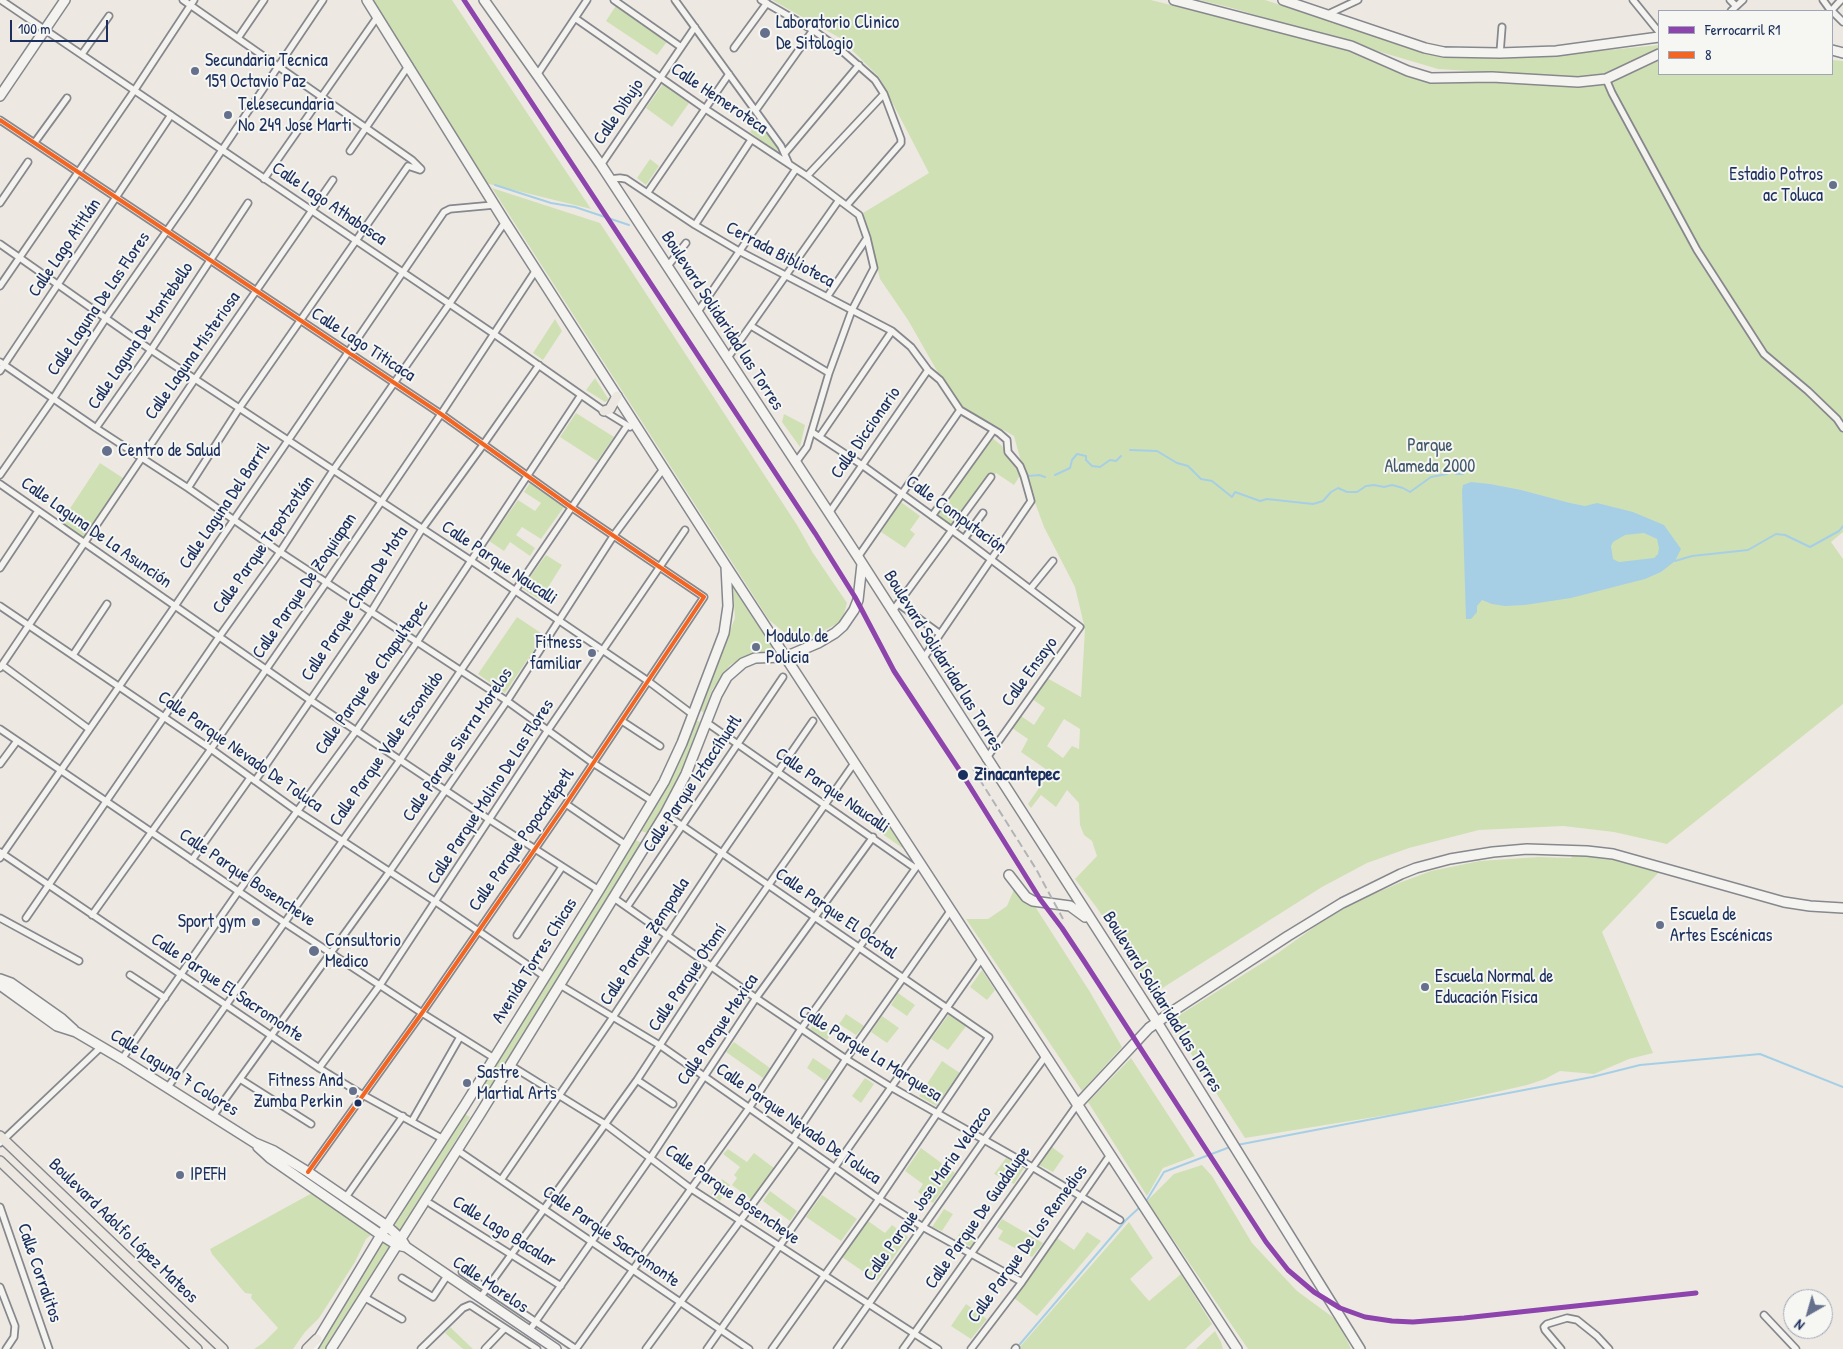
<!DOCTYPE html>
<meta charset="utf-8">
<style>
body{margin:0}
#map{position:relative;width:1843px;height:1349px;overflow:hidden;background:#ede9e2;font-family:"Patrick Hand",sans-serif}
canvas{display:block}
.legend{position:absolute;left:1658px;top:10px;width:175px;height:65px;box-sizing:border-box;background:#f6f6f2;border:1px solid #9ea6b7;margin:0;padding:6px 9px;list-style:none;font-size:15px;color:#1b2f5e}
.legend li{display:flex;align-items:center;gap:10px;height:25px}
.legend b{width:25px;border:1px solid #9ea6b7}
.north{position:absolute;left:1783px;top:1289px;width:50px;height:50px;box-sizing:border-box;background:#f6f6f2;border:1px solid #9ea6b7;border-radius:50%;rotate:218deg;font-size:14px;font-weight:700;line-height:20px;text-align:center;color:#1b2f5e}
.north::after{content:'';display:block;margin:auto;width:18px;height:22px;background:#64708c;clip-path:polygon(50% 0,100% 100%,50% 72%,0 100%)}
.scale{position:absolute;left:10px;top:20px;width:98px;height:22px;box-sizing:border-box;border:2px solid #1b2f5e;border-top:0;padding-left:6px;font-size:15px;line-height:18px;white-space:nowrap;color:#1b2f5e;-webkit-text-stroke:4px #f6f6f2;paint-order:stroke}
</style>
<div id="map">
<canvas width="1843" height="1349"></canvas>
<ul class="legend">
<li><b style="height:6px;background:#8e44ad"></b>Ferrocarril R1</li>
<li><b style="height:6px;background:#f26522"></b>8</li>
</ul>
<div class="north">N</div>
<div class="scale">100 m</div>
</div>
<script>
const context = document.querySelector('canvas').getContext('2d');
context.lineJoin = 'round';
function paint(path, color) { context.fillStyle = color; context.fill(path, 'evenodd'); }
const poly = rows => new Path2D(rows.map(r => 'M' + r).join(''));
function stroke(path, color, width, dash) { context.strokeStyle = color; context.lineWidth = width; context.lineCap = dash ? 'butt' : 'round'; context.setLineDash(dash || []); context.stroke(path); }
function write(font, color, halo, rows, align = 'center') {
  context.font = font + ' "Patrick Hand",sans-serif'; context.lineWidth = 4; context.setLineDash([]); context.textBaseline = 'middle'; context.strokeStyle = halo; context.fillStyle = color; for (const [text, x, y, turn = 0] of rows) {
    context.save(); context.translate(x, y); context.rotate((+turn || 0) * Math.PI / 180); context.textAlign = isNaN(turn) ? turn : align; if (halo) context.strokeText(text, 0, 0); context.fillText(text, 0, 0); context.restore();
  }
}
const green = poly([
 [373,0,452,0,591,209,485,183],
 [772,0,1151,0,1342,48,1423,80,1510,79,1572,86,1615,80,1659,61,1659,74,1832,74,1832,60,1843,61,1843,532,1831,542,1843,559,1843,704,1667,844,1614,832,1563,826,1479,830,1409,848,1367,863,1322,887,1153,994,1097,908,1075,879,1097,856,1092,841,1084,835,1080,825,1079,803,1067,790,1056,807,1041,795,1031,808,1028,804,1050,772,1021,752,1028,739,1012,728,1021,716,1034,725,1045,708,1032,699,1047,678,1081,697,1085,629,1075,587,1044,527,1024,473,1014,436,986,420,959,412,957,406,908,320,880,279,863,213,929,173,879,77,840,38],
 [1064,719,1080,729,1079,749,1072,746,1063,758,1047,746],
 [1199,0,1265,0,1444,58,1589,52,1659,45,1659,51,1634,63,1597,76,1561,77,1438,69,1232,8],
 [617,4,669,39,657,55,606,21],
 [663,84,689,103,672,127,646,108],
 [759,119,781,146,776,152,750,132],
 [650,159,659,166,646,185,637,178],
 [492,188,600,223,797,525,813,553,847,603,842,621,812,637,786,634,769,620],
 [555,319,562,331,543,360,533,353],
 [595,378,609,400,605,402,586,390],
 [576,413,614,437,597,461,560,437],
 [784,414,805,425,800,447,782,422],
 [991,437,1001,445,1014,459,1021,474,1014,485,996,473,993,476,990,475,952,526,936,515],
 [100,463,126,480,98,523,83,538,61,522],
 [530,483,564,507,541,539,522,527,516,535,535,548,530,556,510,542,504,551,489,541,518,500,535,511,541,503,524,492],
 [901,502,920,516,910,530,915,534,905,548,881,532],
 [546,555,562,565,540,600,522,588],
 [733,587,776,653,749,655,730,665,712,690,704,713,699,709,735,618],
 [517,617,544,635,505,693,478,674],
 [694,719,700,722,683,772,648,833,640,831,674,769],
 [882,814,904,849,872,827],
 [634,839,642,843,488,1092,481,1088,512,1040,552,971],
 [1574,853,1614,857,1661,870,1602,932,1653,1053,1629,1059,1594,1074,1560,1071,1545,1079,1527,1085,1418,1110,1245,1138,1170,1021,1278,953,1317,925,1351,904,1399,883,1431,871,1480,861,1538,857,1571,858],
 [1018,880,1090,992,1122,1047,1082,1091,966,919,988,919,1007,906],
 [982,970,995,990,987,1000,970,987],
 [898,993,915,1005,907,1016,891,1005],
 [846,1014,864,1026,856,1035,839,1024],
 [949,1014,967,1025,948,1050,931,1039],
 [882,1016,899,1028,887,1043,871,1032],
 [816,1020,832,1032,827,1040,810,1029],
 [734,1042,770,1068,763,1078,726,1052],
 [813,1058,832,1071,825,1081,807,1068],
 [1131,1058,1195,1156,1163,1168,1147,1196,1088,1102],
 [942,1061,960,1073,936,1106,919,1096],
 [865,1078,874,1084,861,1103,852,1096],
 [463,1113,470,1117,400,1232,395,1224],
 [1052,1147,1064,1156,1053,1172,1039,1165],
 [921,1148,955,1173,933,1203,918,1192,923,1184,905,1171],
 [728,1149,747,1162,754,1153,774,1168,751,1199,732,1185,737,1178,734,1175,740,1167,723,1154],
 [1006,1158,1024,1168,1014,1184,994,1174],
 [1202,1165,1212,1176,1252,1243,1297,1291,1338,1321,1351,1349,1248,1349,1147,1201,1174,1174],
 [722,1179,730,1185,720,1201,711,1194],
 [770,1191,797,1211,790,1221,763,1201],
 [314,1192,372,1234,366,1239,355,1262,319,1318,305,1332,293,1349,254,1349,263,1343,278,1328,251,1298,252,1294,245,1293,212,1254,210,1249],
 [822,1195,857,1219,841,1241,806,1217],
 [944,1209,953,1214,942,1231,932,1227],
 [1002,1219,1043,1243,1032,1257,998,1239,1003,1231,997,1227],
 [868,1221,885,1233,892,1225,908,1237,877,1281,842,1257],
 [1129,1222,1153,1258,1130,1279,1149,1301,1181,1274,1212,1324,1185,1349,1018,1349],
 [962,1230,977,1239,971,1247,956,1239],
 [1087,1232,1101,1241,1037,1316,1014,1298,1057,1238,1074,1250],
 [384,1239,394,1243,325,1349,316,1349],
 [966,1304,987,1319,971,1339,951,1326],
 [450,1327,473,1349,463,1349,445,1333],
 [1215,1331,1221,1342,1223,1349,1196,1349]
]);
const water = poly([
 [1471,482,1490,484,1521,490,1570,503,1585,506,1597,503,1633,512,1664,525,1681,549,1675,561,1661,572,1645,579,1571,598,1525,605,1505,606,1492,604,1482,600,1477,606,1477,612,1471,619,1466,619,1462,491,1463,485],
 [1644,533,1657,539,1659,548,1658,554,1654,558,1619,562,1613,559,1611,546,1613,542,1625,535]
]);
const stream = poly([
 [495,185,551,203,575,207,629,225],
 [1130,450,1157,451,1177,463,1188,466,1201,479,1212,481,1232,497,1235,492,1260,501,1267,499,1313,504,1323,501,1331,492,1338,488,1347,492,1357,492,1366,486,1374,485,1384,487,1392,485,1403,488,1410,492,1431,477,1447,474],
 [1024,472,1029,476,1039,475,1045,477],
 [1456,474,1463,474],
 [1055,475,1070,468,1072,460,1077,454,1086,456,1086,460,1092,466,1100,467,1110,460,1116,461,1121,456],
 [1675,561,1692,556,1748,550,1776,534,1785,535,1810,547,1839,531,1843,526],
 [1237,1145,1592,1077,1640,1065,1760,1054,1843,1087],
 [1145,1203,1164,1172,1230,1147],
 [1020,1344,1126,1220,1141,1206]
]);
const street = poly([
 [1,0,494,334,604,411,630,427],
 [183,0,412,160,421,169,420,170,408,166,240,407,188,488],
 [614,0,681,47],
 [675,0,781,146,789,164],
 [761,0,813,30,842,51,875,80,884,94,901,139,901,143,847,205],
 [1633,0,1659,32],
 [1730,0,1736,6],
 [1823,0,1831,11],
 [1731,11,1743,0],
 [1831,11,1841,0],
 [1832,11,1843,22],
 [1326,15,1358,0],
 [575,18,704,108,807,176,859,215,867,238,874,268,852,310,829,373,807,447,796,462],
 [238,38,264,0],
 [734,48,767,3],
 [1500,53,1502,27],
 [82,54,109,16],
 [537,75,587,0],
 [1606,79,1612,93,1697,250,1764,354,1808,391,1837,419,1843,428],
 [756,110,813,30],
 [0,120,441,414,571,507,704,597,566,804,422,1013,308,1172],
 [35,142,67,98],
 [350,151,409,65],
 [785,153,859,65],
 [601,165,695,27],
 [807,176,884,94],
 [264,179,378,16],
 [610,179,620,178,626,179,695,225,739,251,892,331,911,347,928,370,940,380,960,410,999,433,1007,440,1008,452,1020,466,1024,476,1031,501,923,659],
 [648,192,729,74],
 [0,203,28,162],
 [695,225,751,140],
 [0,244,151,350,470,560,648,681,692,714],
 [667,267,686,243],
 [0,286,134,91,194,0],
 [827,297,867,238],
 [697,313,796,169],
 [751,326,829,373],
 [727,359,839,200],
 [0,362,96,428,188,488,280,552,507,701,593,763,652,801],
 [0,371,171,115],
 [96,428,151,350,248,203],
 [812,432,862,465,964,539,1080,627,986,759],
 [820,436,892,331],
 [0,475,53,399,106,318,187,202,323,0],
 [0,484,310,700,490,820,599,890],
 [829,513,928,370],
 [932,516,993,431],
 [964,539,983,513],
 [858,557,960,410],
 [0,568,38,511],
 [1031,588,1053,561],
 [899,604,940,634],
 [0,606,211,749,297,811,436,902,544,976],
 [892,612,991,477],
 [73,655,107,604],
 [2,665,89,729],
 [0,668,195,379,333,180],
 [622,721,660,746],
 [706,722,915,868],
 [0,729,285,923,422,1013,494,1058],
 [0,764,17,741],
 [255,781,371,612,422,529,483,445,539,365],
 [566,804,626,845],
 [665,814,989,1037,879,1199,772,1349],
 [0,852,319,1068,363,1095,443,1139],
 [0,858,175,606,444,212,450,209,494,205],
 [192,860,250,778],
 [614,898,756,998,846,1059,891,1087,1032,1167,1120,1220],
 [627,907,783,677],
 [92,915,211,749,326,583,441,414,536,270],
 [0,918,79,961],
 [26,918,219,637,280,552,334,469,450,303,505,222],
 [517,935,562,867],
 [130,975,165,998],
 [560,985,661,1046,879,1199,923,1227,1022,1282],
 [122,1059,238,892,356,731,417,642,581,395],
 [510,1065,605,1124,690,1188,938,1349],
 [319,1068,380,985,548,730,685,530],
 [240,1079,311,1124],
 [637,1080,673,1104],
 [168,1087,400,760,627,426],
 [213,1116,390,871,507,701,614,535,664,468],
 [412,1121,460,1037],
 [793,1138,846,1059,951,910],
 [0,1143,101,1047],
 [457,1150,749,1349],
 [501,1180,613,1017,722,853,813,721],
 [346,1197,403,1116],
 [431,1204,561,1286],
 [0,1207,49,1349],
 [462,1272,576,1349],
 [402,1278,433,1297,447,1276],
 [0,1287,15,1326,14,1337,6,1349],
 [364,1297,402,1319],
 [480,1298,637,1080,711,967,855,762],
 [1764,1315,1796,1349],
 [529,1331,651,1157,756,998,873,837],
 [421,1349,463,1308,470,1305,537,1349],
 [485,1349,505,1328],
 [576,1349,749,1108,801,1029,920,862],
 [646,1349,798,1142],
 [707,1349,982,958],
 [837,1349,984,1140,1045,1057],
 [903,1349,1077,1105],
 [971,1349,1022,1282,1110,1155],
 [1015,1349,1016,1348],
 [1561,1349,1545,1330,1544,1327,1547,1324,1567,1318,1577,1320,1597,1336,1609,1349]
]);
const secondary = poly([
 [367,0,505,222,726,566,1237,1349],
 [484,0,601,165,858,557,1157,1022,1360,1349],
 [1174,0,1351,46,1408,71,1431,78,1492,77,1578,82,1606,79,1659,54],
 [1283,0,1425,48,1444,52,1500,53,1556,51,1659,37],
 [1832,50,1843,53],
 [0,96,65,0],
 [1009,875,1026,897,1033,901,1070,906,1085,917],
 [0,979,11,983,62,1019,74,1030],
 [0,985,57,1026,76,1032,122,1059,255,1143,274,1151,308,1172,387,1226,401,1239,406,1247],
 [1077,1105,1149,1028,1170,1013,1288,936,1342,903,1401,874,1416,868,1450,859,1493,852,1527,849,1587,851,1613,854,1784,902,1810,906,1843,908],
 [258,1147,270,1158,381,1235,397,1245,406,1247,556,1349],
 [314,1346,381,1235,465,1105,599,890,664,782,682,743,724,633,728,606,726,566],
 [331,1349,480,1114,665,814,686,774,717,695,727,677,743,663,755,658,785,657,818,643,835,633,843,626,854,610,858,600,862,564]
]);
const primary = poly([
 [604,411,610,409,617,396],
 [0,1136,223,1349],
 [0,1161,197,1349],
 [307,1349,317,1339]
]);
const rail = poly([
 [973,769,1036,869,1063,919],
 [962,774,1040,899,1062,928,1084,961,1266,1242,1288,1270,1314,1292,1331,1303,1356,1314,1383,1320,1402,1322,1504,1314,1696,1293]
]);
const bus1 = poly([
 [0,120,441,414,571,507,704,597,566,804,422,1013,308,1172]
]);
const rail1 = poly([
 [464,0,815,533,855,597,894,671,962,774,1040,899,1062,928,1084,961,1266,1242,1288,1270,1314,1292,1340,1308,1365,1317,1392,1321,1413,1322,1464,1318,1696,1293]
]);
const markers = [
 [765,33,6,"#64708c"],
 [195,71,5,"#64708c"],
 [228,115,5,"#64708c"],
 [1833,185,5,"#64708c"],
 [107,451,6,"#64708c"],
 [756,647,5,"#64708c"],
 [592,653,5,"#64708c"],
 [963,775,6,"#1b2f5e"],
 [256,922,5,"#64708c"],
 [1660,925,5,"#64708c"],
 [314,951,6,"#64708c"],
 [1425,987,5,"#64708c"],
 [467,1083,5,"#64708c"],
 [353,1091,5,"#64708c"],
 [358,1103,4.5,"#1b2f5e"],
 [180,1175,5,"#64708c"]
];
const poiNames = [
 ["Laboratorio Clinico",776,23],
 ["De Sitologio",776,44],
 ["Secundaria Tecnica",205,61],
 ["159 Octavio Paz",205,82],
 ["Telesecundaria",238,105],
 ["No 249 Jose Marti",238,126],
 ["Estadio Potros",1823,175,"right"],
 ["ac Toluca",1823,196,"right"],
 ["Centro de Salud",118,451],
 ["Modulo de",766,637],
 ["Policia",766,658],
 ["Fitness",582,643,"right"],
 ["familiar",582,664,"right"],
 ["Escuela de",1670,915],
 ["Artes Escénicas",1670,936],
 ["Sport gym",246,922,"right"],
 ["Consultorio",325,941],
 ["Medico",325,962],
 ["Escuela Normal de",1435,977],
 ["Educación Física",1435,998],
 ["Sastre",477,1073],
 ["Martial Arts",477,1094],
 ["Fitness And",343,1081,"right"],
 ["Zumba Perkin",343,1102,"right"],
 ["IPEFH",190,1175]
];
const streetNames = [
 ["Calle Hemeroteca",719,99,34],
 ["Calle Dibujo",619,112,-56],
 ["Calle Lago Athabasca",329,204,34],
 ["Calle Lago Atitlán",65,248,-56],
 ["Cerrada Biblioteca",780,255,28],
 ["Calle Laguna De Las Flores",99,304,-56],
 ["Boulevard Solidaridad las Torres",722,321,57],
 ["Calle Laguna De Montebello",141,336,-56],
 ["Calle Lago Titicaca",363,345,33],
 ["Calle Laguna Misteriosa",193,356,-55],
 ["Calle Diccionario",866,433,-55],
 ["Calle Laguna Del Barril",225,506,-56],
 ["Calle Computación",956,515,36],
 ["Calle Laguna De La Asunción",96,533,35],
 ["Calle Parque Tepotzotlán",264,545,-55],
 ["Calle Parque Naucalli",499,563,34],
 ["Calle Parque De Zoquiapan",305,586,-56],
 ["Calle Parque Chapa De Mota",355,604,-57],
 ["Boulevard Solidaridad las Torres",943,661,58],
 ["Calle Ensayo",1030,672,-54],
 ["Calle Parque de Chapultepec",372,678,-55],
 ["Calle Parque Sierra Morelos",458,745,-56],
 ["Calle Parque Valle Escondido",387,749,-55],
 ["Calle Parque Nevado De Toluca",240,752,35],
 ["Calle Parque Iztaccíhuatl",693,784,-56],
 ["Calle Parque Naucalli",832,791,35],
 ["Calle Parque Molino De Las Flores",491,792,-57],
 ["Calle Parque Popocatépetl",522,840,-55],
 ["Calle Parque Bosencheve",247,878,34],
 ["Calle Parque El Ocotal",836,914,35],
 ["Calle Parque Zempoala",645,942,-57],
 ["Avenida Torres Chicas",535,961,-58],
 ["Calle Parque Otomí",688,978,-56],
 ["Calle Parque El Sacromonte",227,988,34],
 ["Boulevard Solidaridad las Torres",1162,1002,58],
 ["Calle Parque Mexica",718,1030,-56],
 ["Calle Parque La Marquesa",870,1054,32],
 ["Calle Laguna 7 Colores",174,1073,32],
 ["Calle Parque Nevado De Toluca",798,1124,35],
 ["Calle Parque Jose Maria Velazco",928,1194,-55],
 ["Calle Parque Bosencheve",732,1195,35],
 ["Calle Parque De Guadalupe",978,1218,-55],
 ["Boulevard Adolfo López Mateos",123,1231,44],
 ["Calle Lago Bacalar",504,1232,32],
 ["Calle Parque Sacromonte",611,1237,35],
 ["Calle Parque De Los Remedios",1028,1244,-54],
 ["Calle Corralitos",39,1273,71],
 ["Calle Morelos",490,1285,34]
];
const parkNames = [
 ["Parque",1430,446],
 ["Alameda 2000",1430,467]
];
const stopNames = [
 ["Zinacantepec",974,775]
];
paint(green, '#d0e0b5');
paint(water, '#a6cfe6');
stroke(stream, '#a6cfe6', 2);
stroke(street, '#86888d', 9);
stroke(secondary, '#86888d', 12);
stroke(primary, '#86888d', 12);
stroke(street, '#f4f3f0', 5.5);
stroke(secondary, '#f4f3f0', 9);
stroke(primary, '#ece8e1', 9);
stroke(rail, '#b1b3b7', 2, [8, 4]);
stroke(bus1, '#f26522', 4);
stroke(rail1, '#8e44ad', 5);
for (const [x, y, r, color] of markers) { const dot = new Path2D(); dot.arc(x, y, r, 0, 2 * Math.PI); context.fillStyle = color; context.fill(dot); stroke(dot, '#f6f6f2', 2); }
write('18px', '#1b2f5e', '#f6f6f2', poiNames, 'left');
write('18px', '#1b2f5e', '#f6f6f2', streetNames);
write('18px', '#42596b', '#f6f6f2', parkNames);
write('bold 18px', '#1b2f5e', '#f6f6f2', stopNames, 'left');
</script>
